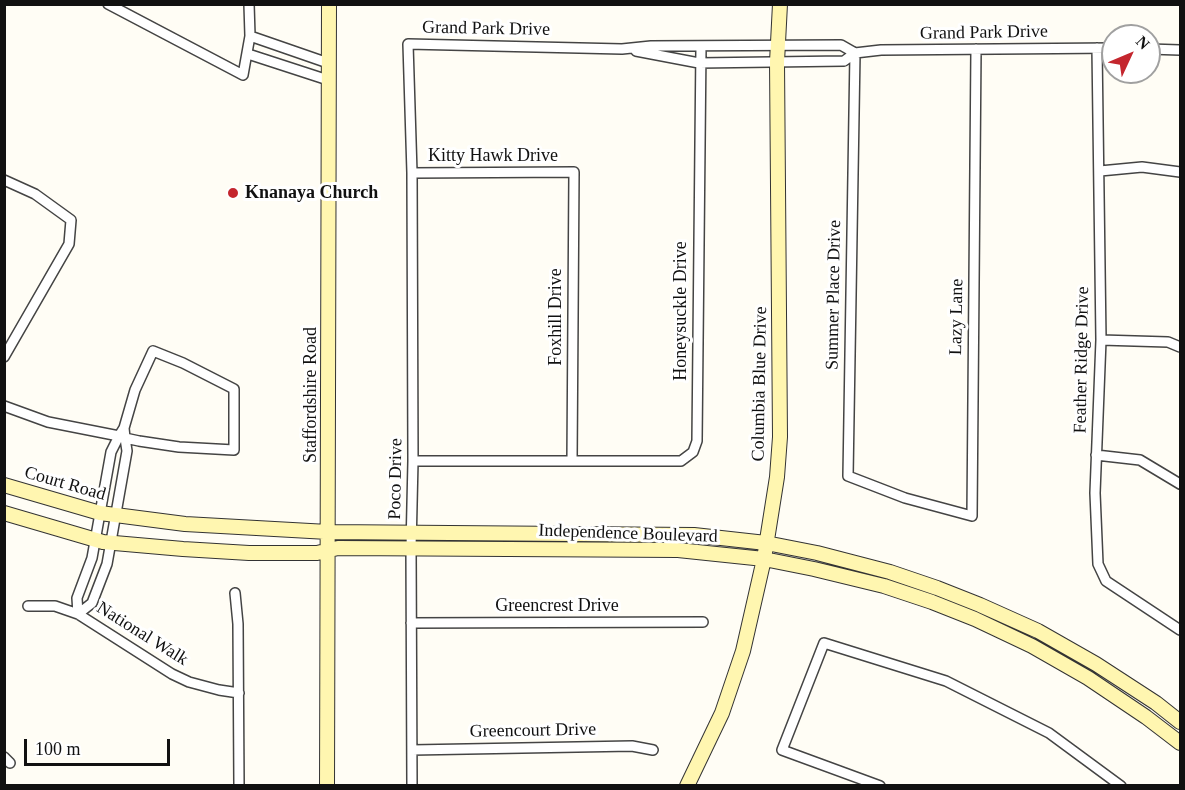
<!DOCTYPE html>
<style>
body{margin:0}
#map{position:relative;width:1185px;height:790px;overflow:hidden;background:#fffdf5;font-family:"Times New Roman",serif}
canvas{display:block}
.frame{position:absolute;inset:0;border:6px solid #111;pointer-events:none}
.north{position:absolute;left:1101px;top:24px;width:60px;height:60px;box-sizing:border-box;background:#fff;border:2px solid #a0a0a0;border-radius:50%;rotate:46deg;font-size:16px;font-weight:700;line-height:24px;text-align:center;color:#111}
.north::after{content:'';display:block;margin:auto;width:21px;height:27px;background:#c4262e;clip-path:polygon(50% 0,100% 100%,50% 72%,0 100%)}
.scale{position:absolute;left:24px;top:739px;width:146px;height:27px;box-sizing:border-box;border:3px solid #111;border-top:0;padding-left:8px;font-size:18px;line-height:21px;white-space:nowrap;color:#111;-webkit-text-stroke:4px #fff;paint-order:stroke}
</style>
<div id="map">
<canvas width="1185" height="790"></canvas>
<div class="frame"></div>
<div class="north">N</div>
<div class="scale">100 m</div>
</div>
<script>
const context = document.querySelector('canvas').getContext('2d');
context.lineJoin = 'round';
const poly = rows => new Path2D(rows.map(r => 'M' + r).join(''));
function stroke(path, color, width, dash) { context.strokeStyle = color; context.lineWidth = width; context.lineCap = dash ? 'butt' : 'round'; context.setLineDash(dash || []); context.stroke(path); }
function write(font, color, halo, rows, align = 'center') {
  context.font = font + ' "Times New Roman",serif'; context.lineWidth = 6; context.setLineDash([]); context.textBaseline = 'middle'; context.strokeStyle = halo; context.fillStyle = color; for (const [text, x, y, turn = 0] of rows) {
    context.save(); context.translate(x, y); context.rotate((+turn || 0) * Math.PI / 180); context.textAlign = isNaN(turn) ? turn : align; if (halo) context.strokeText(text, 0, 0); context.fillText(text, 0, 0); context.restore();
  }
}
const street = poly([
 [108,4,243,75,250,36,249,4],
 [250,36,328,63],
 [1097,48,1101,340,1095,493,1098,564,1106,581,1180,630],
 [1149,49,1180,50],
 [636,51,699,63,844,61,855,53,881,50,1113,48],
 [855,53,848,476,905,498,972,516,976,49],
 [248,54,328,80],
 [1100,171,1142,167,1180,172],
 [412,173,574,172,572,461],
 [4,180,35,194,71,220,69,244,4,357],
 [1101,340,1168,342,1180,347],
 [4,406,48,422,119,436,125,438,139,441,179,447,234,450,234,389,183,363,153,351,135,390,124,428,119,436,111,452,92,558,77,598,78,614,92,603,107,564,127,451,125,438,124,428],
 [1096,455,1140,460,1180,484],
 [413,461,681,461,693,452,697,441,701,46],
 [235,593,238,624,239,786],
 [28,606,55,606,78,614,172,674,189,682,219,690,239,693],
 [411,623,703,622],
 [412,750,632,746,653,750],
 [4,757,10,763],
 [412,786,411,548,413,461,412,173,408,44,622,49,651,46,841,45,855,53],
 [880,786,782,750,824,643,946,681,1049,733,1121,786]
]);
const secondary = poly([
 [4,485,100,513,185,524,328,532,694,535,766,543,817,553,890,572,937,588,980,605,1038,631,1096,664,1156,703,1180,722],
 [4,513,103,542,183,549,249,553,317,553,338,548,678,550,764,559,814,569,884,586,932,602,975,619,1032,646,1088,678,1146,717,1180,743],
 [327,786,329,4],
 [687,786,722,713,743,651,764,559,777,477,780,437,777,62,780,4]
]);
const markers = [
 [233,193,6,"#c4262e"]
];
const streetNames = [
 ["Grand Park Drive",486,29,1],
 ["Grand Park Drive",984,33,-1],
 ["Kitty Hawk Drive",493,156],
 ["Summer Place Drive",834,295,-89],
 ["Honeysuckle Drive",681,311,-90],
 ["Foxhill Drive",556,317,-90],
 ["Lazy Lane",957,317,-89],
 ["Feather Ridge Drive",1082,360,-89],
 ["Columbia Blue Drive",760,384,-89],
 ["Staffordshire Road",311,395,-90],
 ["Poco Drive",396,479,-89],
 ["Court Road",65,484,16],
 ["Independence Boulevard",628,534,2],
 ["Greencrest Drive",557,606],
 ["National Walk",142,634,32],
 ["Greencourt Drive",533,731,-1]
];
const poiNames = [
 ["Knanaya Church",245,193]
];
stroke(street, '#444', 12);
stroke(secondary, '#333', 16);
stroke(street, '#fff', 9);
stroke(secondary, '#fff6b0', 14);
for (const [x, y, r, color] of markers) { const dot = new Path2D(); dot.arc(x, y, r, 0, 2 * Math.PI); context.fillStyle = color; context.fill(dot); stroke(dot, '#fff', 2); }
write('18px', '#111', '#fff', streetNames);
write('bold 18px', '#111', '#fff', poiNames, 'left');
</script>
